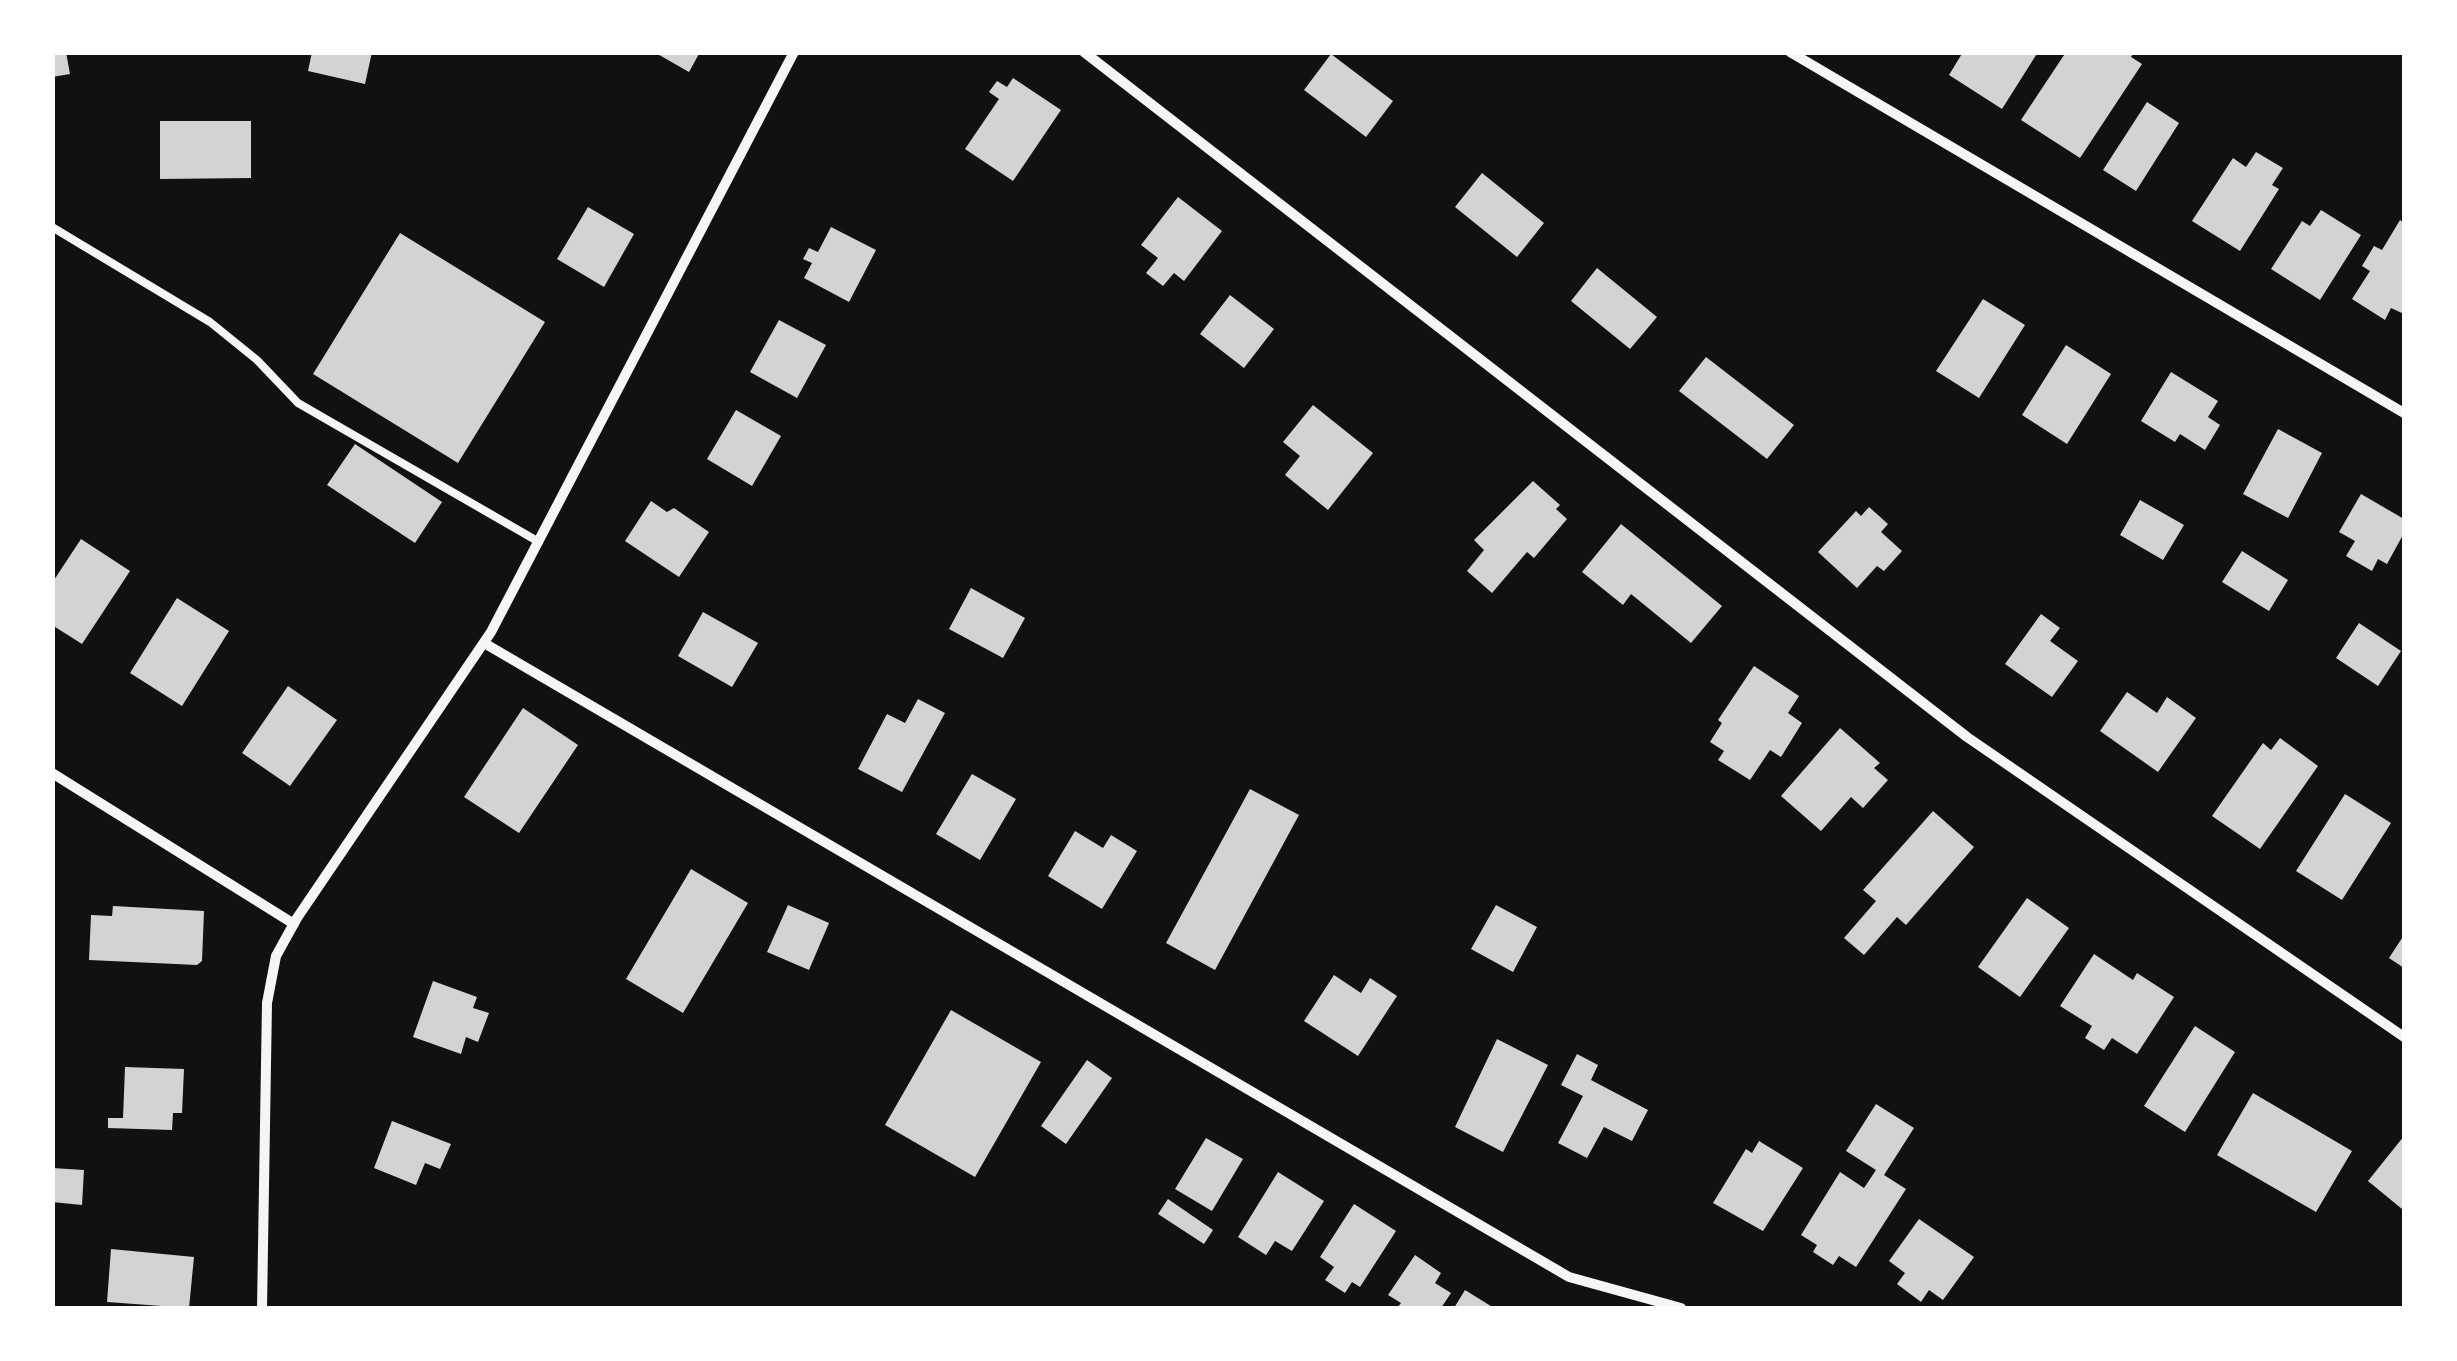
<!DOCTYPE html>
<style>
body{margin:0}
#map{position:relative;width:2457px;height:1361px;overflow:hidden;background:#111;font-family:"Work Sans",sans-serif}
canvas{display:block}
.frame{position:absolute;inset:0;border:55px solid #fff;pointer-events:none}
</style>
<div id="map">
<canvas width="2457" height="1361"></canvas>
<div class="frame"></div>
</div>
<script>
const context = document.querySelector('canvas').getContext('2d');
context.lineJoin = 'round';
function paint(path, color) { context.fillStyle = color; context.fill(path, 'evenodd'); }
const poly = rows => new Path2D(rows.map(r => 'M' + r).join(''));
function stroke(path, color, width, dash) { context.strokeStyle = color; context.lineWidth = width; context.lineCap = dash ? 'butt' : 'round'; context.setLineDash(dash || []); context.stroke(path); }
const building = poly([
 [52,52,66,52,70,74,52,77],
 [312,52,372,52,365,84,308,71],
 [654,52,700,52,689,72],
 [1963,52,2038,52,2002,109,1949,75],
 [2066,52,2134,52,2131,57,2142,64,2080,158,2021,120],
 [1331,54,1393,101,1366,137,1304,90],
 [1013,78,1061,110,1013,181,965,149,999,99,989,92,997,81,1007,87],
 [2147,102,2179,123,2136,191,2103,170],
 [160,121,251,121,251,178,160,179],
 [2256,152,2283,168,2272,185,2279,189,2240,251,2192,221,2233,158,2246,167],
 [1482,173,1544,223,1517,257,1455,207],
 [1178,197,1222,231,1184,281,1174,273,1163,286,1146,273,1158,258,1141,245],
 [588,207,634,234,604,287,557,259],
 [2321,210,2361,235,2320,300,2271,269,2302,221,2310,226],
 [2400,220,2404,223,2404,314,2391,308,2385,320,2352,299,2370,271,2362,266,2374,246,2382,250],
 [831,227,876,250,849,302,804,278,812,263,803,259,809,248,818,252],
 [400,233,545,322,458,463,313,374],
 [1597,268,1657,317,1630,349,1571,301],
 [1230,295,1274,329,1244,368,1200,334],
 [1983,299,2025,325,1979,398,1936,371],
 [779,320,826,345,797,398,750,372],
 [2066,345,2111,374,2067,444,2022,415],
 [1706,357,1794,425,1767,459,1679,391],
 [2171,372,2218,401,2208,417,2220,425,2205,450,2180,434,2175,442,2141,421],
 [1313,405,1373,453,1328,510,1285,475,1300,456,1283,442],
 [736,410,781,436,752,486,707,459],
 [2278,429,2322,453,2288,518,2243,494],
 [355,444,442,502,415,543,327,485],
 [1533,481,1560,505,1556,509,1567,519,1534,558,1527,552,1492,593,1467,571,1484,550,1474,540],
 [2361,494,2404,519,2404,533,2387,564,2378,559,2372,571,2346,556,2355,541,2339,532],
 [2140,500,2184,525,2163,560,2120,535],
 [651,501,667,512,674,508,709,532,679,577,625,541],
 [1869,507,1888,524,1881,532,1902,551,1884,571,1877,566,1857,588,1818,552,1856,511,1861,516],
 [1621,524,1722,606,1691,643,1631,594,1623,605,1582,572],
 [81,539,130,571,82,644,52,625,52,583],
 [2242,551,2288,580,2269,611,2222,582],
 [971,588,1025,618,1003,658,949,629],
 [177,598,229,631,182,706,130,673],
 [703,612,758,643,732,687,678,656],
 [2041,614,2060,628,2050,641,2078,661,2052,697,2005,664],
 [2359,623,2401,651,2378,686,2336,658],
 [1754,666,1799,696,1788,713,1802,723,1781,757,1770,750,1750,780,1718,760,1724,751,1710,742,1722,723,1718,720],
 [288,686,337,720,290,786,242,753],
 [2127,692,2157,713,2167,697,2196,718,2158,772,2100,731],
 [918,699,945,713,902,792,858,769,887,714,905,723],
 [523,708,578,745,519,833,464,797],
 [1840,728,1880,763,1874,768,1888,780,1863,808,1851,797,1821,831,1781,796],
 [2280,738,2318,766,2260,849,2212,816,2263,743,2271,750],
 [972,774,1016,799,980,860,936,834],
 [1250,789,1299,815,1215,970,1166,943],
 [2345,794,2391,823,2342,900,2296,871],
 [1933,811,1974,847,1906,925,1897,917,1864,955,1844,938,1876,901,1863,890],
 [1075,831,1103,848,1111,835,1137,851,1102,909,1048,876],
 [691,869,748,903,683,1013,626,979],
 [2027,898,2069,928,2020,997,1978,967],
 [788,905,829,923,809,970,767,952],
 [1496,905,1537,927,1513,972,1471,949],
 [113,906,204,911,202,961,197,965,89,960,91,915,112,916],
 [2404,935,2404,968,2389,958],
 [2094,954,2133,980,2137,973,2174,997,2137,1054,2112,1038,2104,1050,2085,1038,2092,1026,2060,1006],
 [1334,975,1361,993,1370,978,1397,996,1358,1056,1304,1021],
 [433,981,477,997,473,1008,489,1013,478,1042,466,1037,461,1054,413,1037],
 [951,1010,1041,1062,975,1177,885,1125],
 [2195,1026,2235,1052,2185,1132,2144,1106],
 [1497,1039,1548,1065,1503,1152,1455,1127],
 [1577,1054,1598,1065,1591,1080,1648,1110,1632,1141,1604,1127,1587,1158,1558,1143,1583,1096,1561,1085],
 [1087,1060,1112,1078,1066,1144,1041,1126],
 [125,1067,184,1069,182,1113,173,1113,172,1130,108,1128,108,1118,123,1118],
 [2253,1093,2352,1151,2316,1212,2217,1155],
 [1876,1104,1914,1128,1884,1175,1906,1189,1856,1267,1839,1256,1833,1265,1813,1252,1817,1245,1801,1235,1840,1172,1864,1188,1876,1170,1846,1151],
 [392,1121,451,1144,440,1169,425,1163,416,1185,374,1168],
 [2404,1136,2404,1205,2402,1209,2368,1181],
 [1206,1138,1243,1159,1212,1211,1175,1189],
 [1759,1141,1803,1168,1763,1231,1713,1203,1746,1149,1752,1153],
 [52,1168,84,1170,82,1205,52,1202],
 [1278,1172,1324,1201,1292,1251,1275,1241,1266,1255,1238,1237],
 [1168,1199,1213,1230,1204,1244,1158,1214],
 [1354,1204,1396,1231,1360,1287,1352,1282,1345,1293,1325,1280,1334,1267,1320,1257],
 [1919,1219,1974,1257,1943,1300,1929,1290,1921,1302,1897,1284,1905,1273,1889,1261],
 [111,1249,194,1257,189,1308,107,1302],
 [1415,1255,1441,1273,1435,1283,1451,1293,1441,1308,1397,1308,1401,1303,1388,1295],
 [1465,1290,1494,1308,1454,1308]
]);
const service = poly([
 [52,227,210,322,257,360,298,403,539,542]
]);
const minor = poly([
 [1084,52,1967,737,2404,1037],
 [1790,52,2404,413],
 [484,643,1569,1277,1681,1308],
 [52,773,294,924],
 [262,1308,267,1003,276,956,297,918,491,632,794,52]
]);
paint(building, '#d3d3d3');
stroke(service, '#f5f5f5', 8);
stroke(minor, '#f5f5f5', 10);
</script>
